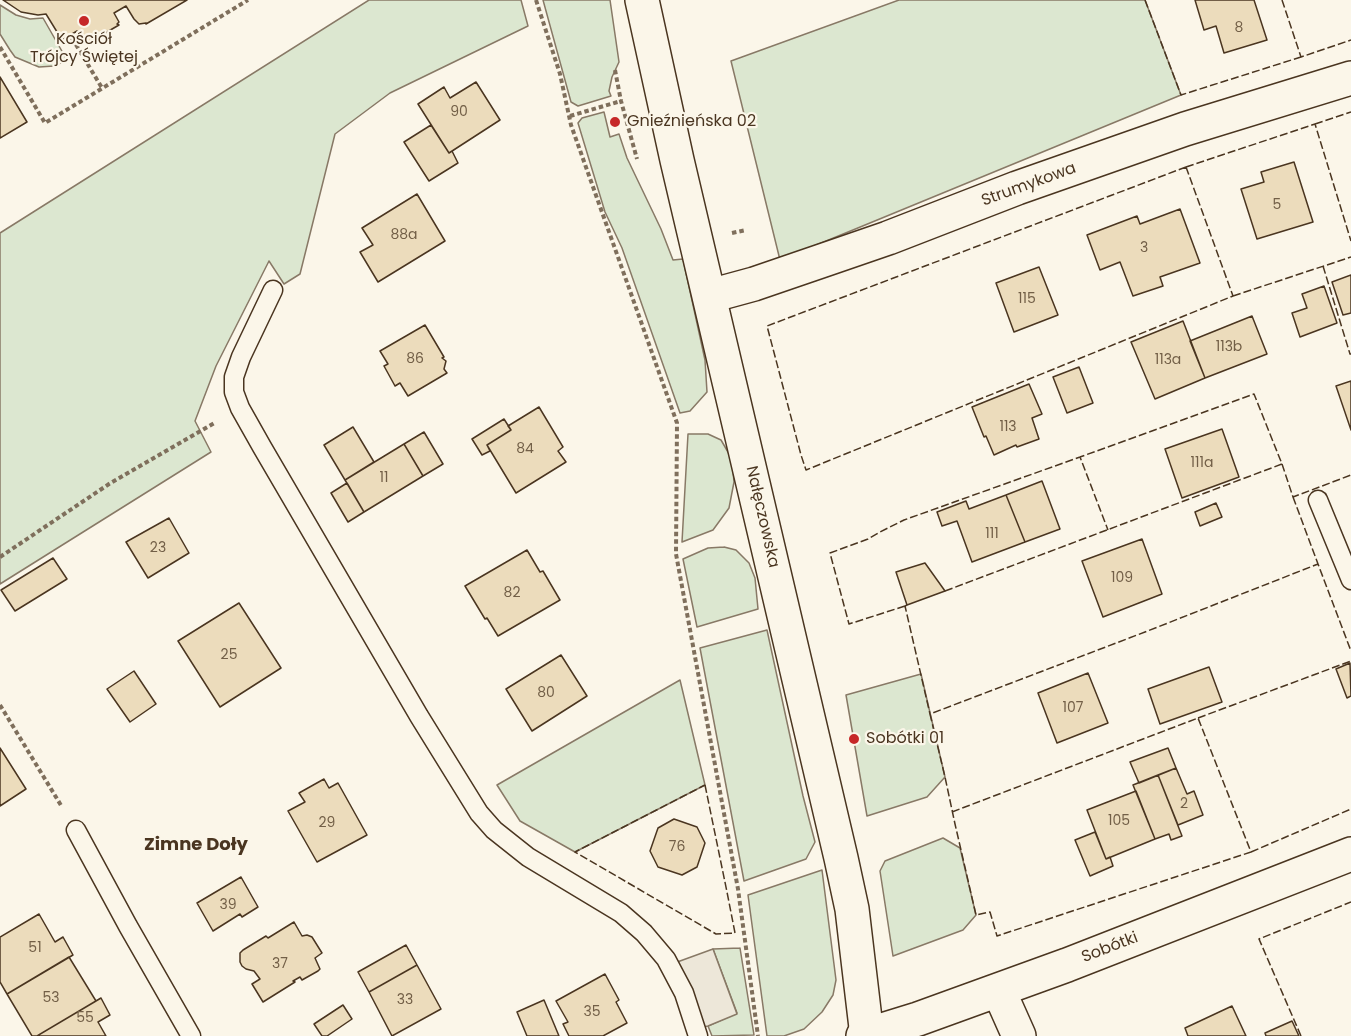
<!DOCTYPE html>
<meta charset="utf-8">
<style>
body{margin:0}
canvas{display:block;background:#fbf6e9}
</style>
<canvas width="1351" height="1036"></canvas>
<script>
const context = document.querySelector('canvas').getContext('2d');
context.lineJoin = 'round';
function paint(path, color) { context.fillStyle = color; context.fill(path, 'evenodd'); }
const poly = rows => new Path2D(rows.map(r => 'M' + r).join(''));
function stroke(path, color, width, dash) { context.strokeStyle = color; context.lineWidth = width; context.lineCap = dash ? 'butt' : 'round'; context.setLineDash(dash || []); context.stroke(path); }
function write(font, color, halo, rows, align = 'center') {
  context.font = font + ' Poppins,sans-serif'; context.lineWidth = 4.5; context.setLineDash([]); context.textBaseline = 'middle'; context.strokeStyle = halo; context.fillStyle = color; for (const [text, x, y, turn = 0] of rows) {
    context.save(); context.translate(x, y); context.rotate((+turn || 0) * Math.PI / 180); context.textAlign = isNaN(turn) ? turn : align; if (halo) context.strokeText(text, 0, 0); context.fillText(text, 0, 0); context.restore();
  }
}
const green = poly([
 [369,0,521,0,528,26,390,93,335,134,300,274,284,284,269,261,216,366,195,421,211,452,0,584,0,233,369,0],
 [543,0,610,0,619,62,612,77,609,91,611,96,578,106,571,102,543,0],
 [899,0,1145,0,1181,95,780,260,731,61,899,0],
 [0,5,16,15,30,19,43,18,67,60,54,66,39,67,15,57,10,50,0,34,0,5],
 [604,112,610,137,619,134,627,158,661,229,673,260,683,259,705,360,707,392,690,411,680,413,622,248,605,212,578,123,582,118,604,112],
 [688,434,708,434,721,440,732,459,734,482,729,508,713,530,682,542,688,434],
 [724,547,736,550,749,563,755,578,758,609,697,627,683,559,708,548,724,547],
 [767,630,803,796,815,842,806,859,744,881,700,648,767,630],
 [921,674,945,777,927,797,867,816,846,695,921,674],
 [680,680,705,785,575,852,520,821,497,785,680,680],
 [943,838,960,848,976,915,963,930,893,956,880,871,885,861,943,838],
 [822,870,836,980,833,995,822,1012,804,1029,784,1036,767,1036,748,895,822,870],
 [740,948,754,1035,712,1036,708,1026,737,1013,713,949,740,948]
]);
const parking = poly([
 [713,949,737,1014,708,1026,695,1029,669,965,713,949]
]);
const building = poly([
 [3,0,187,0,146,24,146,23,139,24,134,19,126,6,114,13,119,22,117,24,119,25,88,43,86,42,85,43,77,31,62,40,46,14,38,15,21,12,3,0],
 [1195,0,1254,0,1267,40,1224,53,1216,26,1204,30,1195,0],
 [0,77,27,122,0,138,0,77],
 [476,82,500,120,449,153,418,104,444,87,450,98,476,82],
 [431,125,449,153,452,151,458,163,429,181,404,142,431,125],
 [1294,162,1313,222,1257,239,1241,189,1264,182,1261,172,1294,162],
 [417,194,445,241,378,282,360,252,373,245,362,228,417,194],
 [1180,209,1200,263,1160,277,1163,286,1133,296,1120,262,1100,270,1087,235,1137,216,1140,224,1180,209],
 [1039,267,1058,315,1014,332,996,283,1039,267],
 [1351,275,1351,313,1343,315,1332,282,1351,275],
 [1324,286,1337,323,1300,337,1292,313,1307,308,1302,294,1324,286],
 [1252,316,1267,354,1205,378,1190,341,1252,316],
 [1183,321,1205,378,1155,399,1131,342,1183,321],
 [425,325,444,357,442,358,446,361,444,369,447,373,408,396,400,383,395,386,384,366,388,364,380,351,425,325],
 [1079,367,1093,403,1067,413,1053,377,1079,367],
 [1351,381,1351,430,1336,386,1351,381],
 [1029,384,1042,414,1032,418,1039,439,1017,447,1016,445,994,455,986,436,984,437,972,407,1029,384],
 [539,407,563,447,558,451,566,462,516,493,487,445,511,430,508,426,539,407],
 [504,419,511,430,487,445,490,451,482,455,472,439,504,419],
 [353,427,374,462,345,480,324,445,353,427],
 [1222,429,1239,477,1182,498,1165,449,1222,429],
 [424,432,443,464,423,476,404,444,424,432],
 [404,444,423,476,364,512,345,480,404,444],
 [1042,481,1060,529,1025,542,1006,495,1042,481],
 [347,483,364,512,348,522,331,493,347,483],
 [1006,495,1025,542,972,562,957,521,942,526,937,512,966,501,969,509,1006,495],
 [1216,503,1222,517,1200,526,1195,512,1216,503],
 [169,518,189,553,148,578,126,542,169,518],
 [1142,539,1162,594,1103,617,1082,561,1142,539],
 [527,550,540,572,543,571,560,600,498,636,487,618,485,619,465,586,527,550],
 [53,558,67,579,15,611,1,590,53,558],
 [925,563,945,591,907,605,896,572,925,563],
 [239,603,281,668,220,707,178,641,239,603],
 [561,655,587,696,532,731,506,689,561,655],
 [1350,663,1351,696,1347,698,1336,669,1350,663],
 [1209,667,1222,702,1160,724,1148,689,1209,667],
 [134,671,156,704,130,722,107,689,134,671],
 [1088,673,1108,723,1057,743,1038,693,1088,673],
 [0,748,26,789,0,806,0,748],
 [1168,748,1176,768,1139,783,1130,762,1168,748],
 [1176,768,1187,794,1194,791,1203,815,1178,825,1158,775,1176,768],
 [1158,775,1182,836,1171,840,1169,834,1155,839,1133,785,1158,775],
 [324,779,329,788,338,783,367,835,317,862,288,811,305,802,299,793,324,779],
 [1136,791,1155,839,1106,859,1087,810,1136,791],
 [674,819,697,827,705,843,697,867,682,875,658,867,650,851,658,828,674,819],
 [1095,832,1106,859,1110,857,1113,866,1090,876,1075,840,1095,832],
 [241,877,258,907,242,917,240,914,213,931,197,903,241,877],
 [39,914,55,942,63,937,73,955,7,994,0,982,0,937,39,914],
 [294,922,302,936,307,935,312,937,322,953,315,958,320,969,318,971,302,980,300,977,293,981,295,982,263,1002,252,984,260,979,254,971,246,969,242,966,240,962,240,953,243,950,266,936,268,938,294,922],
 [406,945,417,965,369,992,358,972,406,945],
 [69,957,96,1001,37,1036,32,1036,7,994,69,957],
 [417,965,441,1009,392,1036,369,992,417,965],
 [605,974,619,1000,616,1002,627,1023,603,1036,569,1036,563,1024,568,1022,556,1001,605,974],
 [101,998,110,1015,98,1022,106,1036,37,1036,101,998],
 [544,1000,559,1036,527,1036,517,1012,544,1000],
 [343,1005,352,1019,327,1036,322,1036,314,1024,343,1005],
 [1232,1006,1246,1036,1188,1036,1185,1028,1232,1006],
 [1292,1021,1299,1036,1266,1036,1265,1033,1292,1021]
]);
const path = poly([
 [536,0,560,74,571,125,677,423,676,554,738,889,758,1036],
 [72,38,102,88],
 [0,47,45,123,248,0],
 [615,70,621,101,637,159],
 [570,116,621,101],
 [732,233,746,230],
 [0,557,109,484,216,422],
 [0,705,62,807]
]);
const lane = poly([
 [273,290,241,357,234,377,234,392,240,408,262,447,419,716,479,813,494,830,528,857,621,913,644,933,666,959,684,993,698,1036],
 [1318,500,1351,580],
 [76,830,128,926,191,1036]
]);
const street = poly([
 [710,296,754,284,827,259,888,238,1017,188,1185,129,1351,78],
 [999,991,1019,1036],
 [863,1036,918,1019,1067,965,1351,854]
]);
const secondary = poly([
 [642,0,677,160,841,858,852,909,867,1036]
]);
const fence = poly([
 [1145,0,1181,95,1301,57],
 [1282,0,1301,57,1351,40],
 [1315,124,1351,112],
 [1186,167,1233,296,806,470,801,455,767,326,1186,167],
 [1186,167,1315,124,1351,241],
 [1323,266,1350,354,1351,354],
 [1233,296,1351,257],
 [1282,464,1293,497,1351,475],
 [1293,497,1318,564],
 [945,591,1282,464,1254,394,1080,457],
 [907,605,905,606,930,714],
 [905,606,849,624,830,553,868,539,880,532,904,520,1080,457,1108,530],
 [1198,718,1351,661],
 [705,785,727,892,735,933,716,934,575,852,705,785],
 [952,812,1198,718,1251,852,997,936,990,912,976,915,955,824,945,777,930,714,1145,632,1318,564,1351,651],
 [1251,852,1351,809],
 [1301,1036,1259,939,1351,902]
]);
const markers = [
 [84,21,6,"#c62828"],
 [615,122,6,"#c62828"],
 [854,739,6,"#c62828"]
];
const numberNames = [
 ["8",1239,28],
 ["90",459,112],
 ["5",1277,205],
 ["88a",404,235],
 ["3",1144,248],
 ["115",1027,299],
 ["113b",1229,347],
 ["86",415,359],
 ["113a",1168,360],
 ["113",1008,427],
 ["84",525,449],
 ["111a",1202,463],
 ["11",384,478],
 ["111",992,534],
 ["23",158,548],
 ["109",1122,578],
 ["82",512,593],
 ["25",229,655],
 ["80",546,693],
 ["107",1073,708],
 ["2",1184,804],
 ["105",1119,821],
 ["29",327,823],
 ["76",677,847],
 ["39",228,905],
 ["51",35,948],
 ["37",280,964],
 ["53",51,998],
 ["33",405,1000],
 ["35",592,1012],
 ["55",85,1018]
];
const poiNames = [
 ["Kościół",84,40,"center"],
 ["Trójcy Świętej",84,58,"center"],
 ["Gnieźnieńska 02",627,122],
 ["Sobótki 01",866,739]
];
const streetNames = [
 ["Strumykowa",1029,185,-20],
 ["Nałęczowska",762,517,77],
 ["Sobótki",1110,948,-21]
];
const neighbourhoodNames = [
 ["Zimne Doły",196,845]
];
paint(green, '#dce7d0');
stroke(green, '#887966', 1.5);
paint(parking, '#ede7d9');
stroke(parking, '#887966', 1.5);
paint(building, '#ecdcbc');
stroke(building, '#4a3520', 1.5);
stroke(lane, '#4a3520', 21);
stroke(street, '#4a3520', 36);
stroke(secondary, '#4a3520', 36);
stroke(path, '#7f6f5c', 4, [4.5, 3]);
stroke(lane, '#fbf6e9', 18);
stroke(street, '#fbf6e9', 33);
stroke(secondary, '#fbf6e9', 33);
stroke(fence, '#4a3520', 1.5, [8, 3]);
for (const [x, y, r, color] of markers) { const dot = new Path2D(); dot.arc(x, y, r, 0, 2 * Math.PI); context.fillStyle = color; context.fill(dot); stroke(dot, '#fbf6e9', 2); }
write('14px', '#725f47', null, numberNames);
write('16px', '#4a3520', '#fbf6e9', poiNames, 'left');
write('16px', '#4a3520', '#fbf6e9', streetNames);
write('bold 18px', '#4a3520', '#fbf6e9', neighbourhoodNames);
</script>
